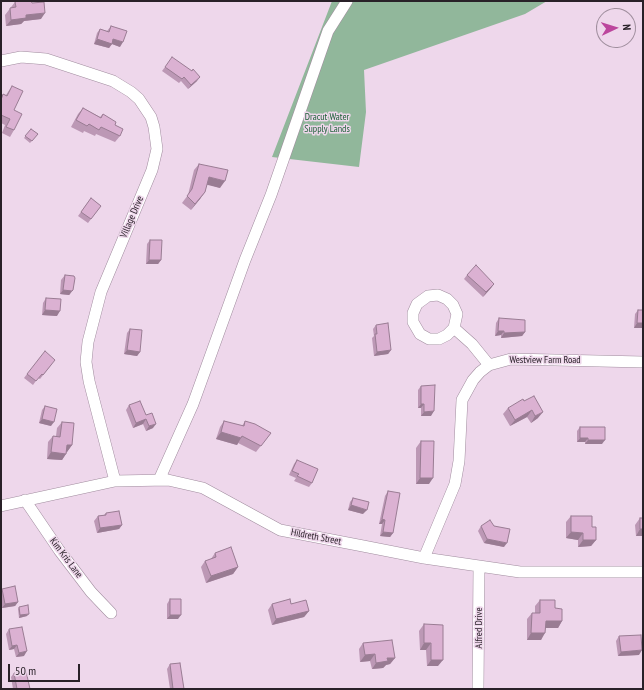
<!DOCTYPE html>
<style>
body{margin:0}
#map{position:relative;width:644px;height:690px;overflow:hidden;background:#eed7eb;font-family:"PT Sans Narrow",sans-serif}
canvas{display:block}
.frame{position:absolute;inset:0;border:2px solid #292128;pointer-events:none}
.north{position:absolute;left:596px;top:8px;width:40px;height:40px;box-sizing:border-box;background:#eed7eb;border:1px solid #9f8e9d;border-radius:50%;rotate:86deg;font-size:11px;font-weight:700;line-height:16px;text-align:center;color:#292128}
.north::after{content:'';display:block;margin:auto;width:14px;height:18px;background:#bc469d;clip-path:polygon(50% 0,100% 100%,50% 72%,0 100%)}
.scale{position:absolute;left:8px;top:664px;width:72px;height:18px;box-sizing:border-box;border:2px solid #292128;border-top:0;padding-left:5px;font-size:12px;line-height:14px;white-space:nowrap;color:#292128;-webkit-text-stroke:3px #eed7eb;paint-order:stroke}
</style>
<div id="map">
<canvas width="644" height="690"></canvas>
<div class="frame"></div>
<div class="north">N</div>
<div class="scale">50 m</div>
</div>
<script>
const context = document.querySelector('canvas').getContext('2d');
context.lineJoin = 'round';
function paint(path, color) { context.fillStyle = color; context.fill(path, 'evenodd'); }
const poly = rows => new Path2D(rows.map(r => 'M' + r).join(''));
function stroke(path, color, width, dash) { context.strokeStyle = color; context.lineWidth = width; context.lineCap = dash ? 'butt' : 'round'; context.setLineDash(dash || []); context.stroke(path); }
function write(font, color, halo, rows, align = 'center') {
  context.font = font + ' "PT Sans Narrow",sans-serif'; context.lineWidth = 3; context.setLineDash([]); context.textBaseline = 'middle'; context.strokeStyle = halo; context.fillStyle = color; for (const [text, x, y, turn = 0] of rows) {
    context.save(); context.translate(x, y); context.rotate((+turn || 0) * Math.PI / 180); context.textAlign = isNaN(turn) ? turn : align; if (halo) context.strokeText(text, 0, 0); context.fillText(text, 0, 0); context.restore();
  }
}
const green = poly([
 [332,1,547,1,525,14,364,70,366,112,359,167,272,157]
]);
const minor = poly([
 [1,61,21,57,46,59,113,81,131,92,139,99,151,117,154,127,157,149,152,170,101,292,88,342,86,362,89,381,115,481],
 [454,328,457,314,453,305,447,299,438,295,428,296,417,304,413,313,413,322,420,334,429,339,439,339,447,335,454,328,472,344,489,365],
 [159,480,193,404,245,260,271,195,328,31,347,1],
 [25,500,59,550,91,592,111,613],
 [1,506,115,481,168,480,203,488,280,530,363,546,424,558,520,572,643,572],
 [424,558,455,484,459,461,462,400,473,380,480,372,489,365,511,359,643,362],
 [478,689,479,566]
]);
const wall = poly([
 [15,2,32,3,41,19,24,21,21,24,6,26,5,15],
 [111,26,120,47,112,44,109,48,94,44,97,33,100,29,107,31],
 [165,67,197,81,188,89,181,81,179,83,162,71],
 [12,86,14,110,14,130,10,137,2,133,5,125,1,123,1,98,3,94,6,95],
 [83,108,100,117,103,114,115,125,120,136,115,142,96,134,95,136,84,131,83,133,71,127,78,114],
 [31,129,38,134,30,143,24,138],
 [199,164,220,188,207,184,205,192,200,199,191,210,182,203,188,195,194,170],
 [91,198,101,206,88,223,78,216],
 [150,240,161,260,158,264,146,264,147,244],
 [65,275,70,294,69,295,60,294,61,280],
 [467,275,494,284,491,288,483,297,464,279],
 [46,298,57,316,42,315,43,303],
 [638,310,643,328,634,328,635,314],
 [499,318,525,332,522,336,501,338,501,335,495,336,496,323],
 [376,325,391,350,388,354,374,356,372,338,374,336,373,329],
 [130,329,140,352,137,356,124,354,127,333],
 [52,364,40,379,38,378,33,385,24,378,27,374],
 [421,386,431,416,421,416,421,408,418,408,418,390],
 [524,401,538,418,531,423,527,417,510,426,503,414,508,408],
 [129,405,146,415,153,428,146,431,143,424,133,428,126,410],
 [45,406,51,426,39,423,42,410],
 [224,421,242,426,245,421,271,433,256,452,238,443,237,445,216,439,220,427],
 [62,422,72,445,67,452,62,460,47,459,48,442,53,436,56,436,57,428],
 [580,427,602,444,585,444,585,442,577,442,577,431],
 [421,441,429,484,416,484,416,448],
 [297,460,312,483,309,487,294,481,296,478,289,475,294,464],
 [388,491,393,533,390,537,380,536,382,524,379,524,385,496],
 [353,498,363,514,348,510,350,502],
 [106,513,122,525,119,529,97,533,94,521,98,516,104,515],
 [571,516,592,527,596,540,591,546,578,547,578,540,566,538,566,522],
 [640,518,643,518,643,536,636,536,635,525],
 [481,526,504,547,484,543,478,531],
 [215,553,238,567,233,574,206,583,201,567,205,561,211,559],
 [2,589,18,602,15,606,2,608,1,601,1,591],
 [170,599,178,619,167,619,167,604],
 [540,600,555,608,562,621,558,628,546,628,541,640,527,640,527,619,532,613,535,613,535,606],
 [272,604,291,604,309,611,304,617,272,625,268,610],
 [19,607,27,616,19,618,18,609],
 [424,624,438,666,427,666,426,650,420,650,419,631],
 [9,629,24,656,16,657,14,649,9,650,6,634],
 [619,636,639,655,618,656,616,641],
 [363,643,395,658,390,664,386,665,383,668,372,669,370,661,360,662,359,649],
 [170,664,184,689,170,689,167,669],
 [14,673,30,689,13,689,11,677]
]);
const shadedWall = poly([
 [45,13,41,19,24,21,21,24,6,26,11,20,26,15],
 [97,39,113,39,123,42,120,47,112,44,109,48,94,44],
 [200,77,197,81,188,89,191,85],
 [209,177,225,181,220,188,204,184],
 [205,192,200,199,191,210,195,204],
 [149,260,161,260,158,264,146,264],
 [494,284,491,288,483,297,486,292],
 [63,290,73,290,70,294,69,295,60,294],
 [45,310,60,311,57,316,42,315],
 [637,323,643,323,643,328,634,328],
 [498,331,504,331,501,335,495,336],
 [525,332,522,336,501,338,504,333],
 [127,350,140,352,137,356,124,354],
 [391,350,388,354,374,356,377,352],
 [421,404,424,404,421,408,418,408],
 [532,410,527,417,510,426,515,420],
 [434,411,431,416,421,416,424,412],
 [543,412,538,418,531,423,535,416],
 [42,419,54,422,51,426,39,423],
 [146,419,143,424,133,428,136,423],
 [156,424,153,428,146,431,149,426],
 [221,432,241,438,237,445,216,439],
 [580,438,588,438,585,442,577,442],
 [588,440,605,440,602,444,585,444],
 [67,445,72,445,67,452,63,451],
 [51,452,66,454,62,460,47,459],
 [420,478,433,478,429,484,416,484],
 [351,505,367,510,363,514,348,510],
 [382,519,385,520,382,524,379,524],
 [122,525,119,529,97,533,100,528],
 [640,529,643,529,643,536,636,536],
 [383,532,393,533,390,537,380,536],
 [571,532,583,533,578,540,566,538],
 [487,539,507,543,504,547,484,543],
 [583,540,596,540,591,546,578,547],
 [238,567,233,574,206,583,211,576],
 [18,602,15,606,2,608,5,604],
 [309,611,304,617,272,625,276,619],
 [29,614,27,616,19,618,20,615],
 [170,615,181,615,178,619,167,619],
 [546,621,562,621,558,628,541,628],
 [531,633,545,633,541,640,527,640],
 [424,643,431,643,426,650,420,650],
 [17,645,14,649,9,650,12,646],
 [642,650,639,655,618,656,621,652],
 [27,651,24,656,16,657,19,653],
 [375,654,370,661,360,662,365,655],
 [387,658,395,658,390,664,386,665,383,668,372,669,376,663],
 [431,660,443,660,438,666,427,666]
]);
const building = poly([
 [18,1,31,1,32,3,44,2,45,13,26,15,26,18,11,20,10,8,16,7,15,2,18,1],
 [111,26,127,31,123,42,113,39,112,44,97,39,100,29,109,32,111,26],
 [172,57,192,71,193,69,200,77,191,85,184,77,182,79,165,67,172,57],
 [12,86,23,91,14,110,22,114,14,130,6,127,10,119,1,115,1,100,3,94,7,96,12,86],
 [83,108,101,118,103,114,116,122,115,125,123,129,120,136,101,127,99,130,89,124,87,126,76,120,83,108],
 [31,129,38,134,32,141,25,136,31,129],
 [199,164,228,170,225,181,209,177,205,192,195,204,187,196,192,189,199,164],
 [91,198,101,206,91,219,81,212,91,198],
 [150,240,162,240,161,260,149,260,150,240],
 [476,265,494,284,486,292,467,275,476,265],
 [65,275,74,276,75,278,73,290,72,291,63,290,65,275],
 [46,298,61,299,60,311,45,310,46,298],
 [638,310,643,310,643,323,637,323,638,310],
 [499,318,525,320,525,332,504,333,504,331,498,331,499,318],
 [388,323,391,350,377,352,375,334,377,334,376,325,388,323],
 [130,329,142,330,140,352,127,350,130,329],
 [45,351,55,360,43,375,42,374,36,381,27,374,45,351],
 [435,385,434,411,424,412,424,404,421,404,421,386,435,385],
 [534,396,543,412,535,416,532,410,515,420,508,408,523,399,524,401,534,396],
 [140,401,146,415,152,413,156,424,149,426,146,419,136,423,129,405,140,401],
 [45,406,57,409,54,422,42,419,45,406],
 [224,421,244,426,245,421,255,424,271,433,261,446,242,436,241,438,221,432,224,421],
 [62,422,74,423,72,445,67,445,66,454,51,452,53,436,60,437,62,422],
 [580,427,605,427,605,440,588,440,588,438,580,438,580,427],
 [421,441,434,441,433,478,420,478,421,441],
 [297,460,318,469,312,483,297,476,299,474,292,471,297,460],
 [388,491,400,493,393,533,383,532,385,520,382,519,388,491],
 [353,498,369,502,367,510,351,505,353,498],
 [119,511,122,525,100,528,98,516,106,515,106,513,119,511],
 [571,516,592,516,592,527,596,527,596,540,583,540,583,533,571,532,571,516],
 [640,518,643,518,643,529,640,529,640,518],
 [490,520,494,526,510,529,507,543,487,539,481,526,490,520],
 [231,547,238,567,211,576,205,561,216,557,215,553,231,547],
 [15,586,18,602,5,604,2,589,15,586],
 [170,599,181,599,181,615,170,615,170,599],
 [290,599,291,604,306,600,309,611,276,619,272,604,290,599],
 [540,600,555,600,555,608,562,609,562,621,546,621,545,633,531,633,532,613,540,613,540,600],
 [28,605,29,614,20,615,19,607,28,605],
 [424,624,443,625,443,660,431,660,431,643,424,643,424,624],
 [22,627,27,651,19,653,17,645,12,646,9,629,22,627],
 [641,635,642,650,621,652,619,636,641,635],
 [392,640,395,658,387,658,388,661,376,663,375,654,365,655,363,643,392,640],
 [180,663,184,689,173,689,170,664,180,663],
 [26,671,30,689,17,689,14,673,26,671]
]);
const parkNames = [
 ["Dracut Water",327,117],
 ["Supply Lands",327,129]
];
const streetNames = [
 ["Village Drive",132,217,-67],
 ["Westview Farm Road",545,360],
 ["Hildreth Street",316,537,11],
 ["Kim Kris Lane",66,558,53],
 ["Alfred Drive",479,628,-90]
];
paint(green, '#91b79b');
stroke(minor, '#a08c9e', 12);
stroke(minor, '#fff', 11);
paint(wall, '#bc98b5');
paint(shadedWall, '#997c93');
paint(building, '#dbb1d2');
stroke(building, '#997c93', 1);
write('10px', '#1d6038', '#eed7eb', parkNames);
write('10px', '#292128', '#eed7eb', streetNames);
</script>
